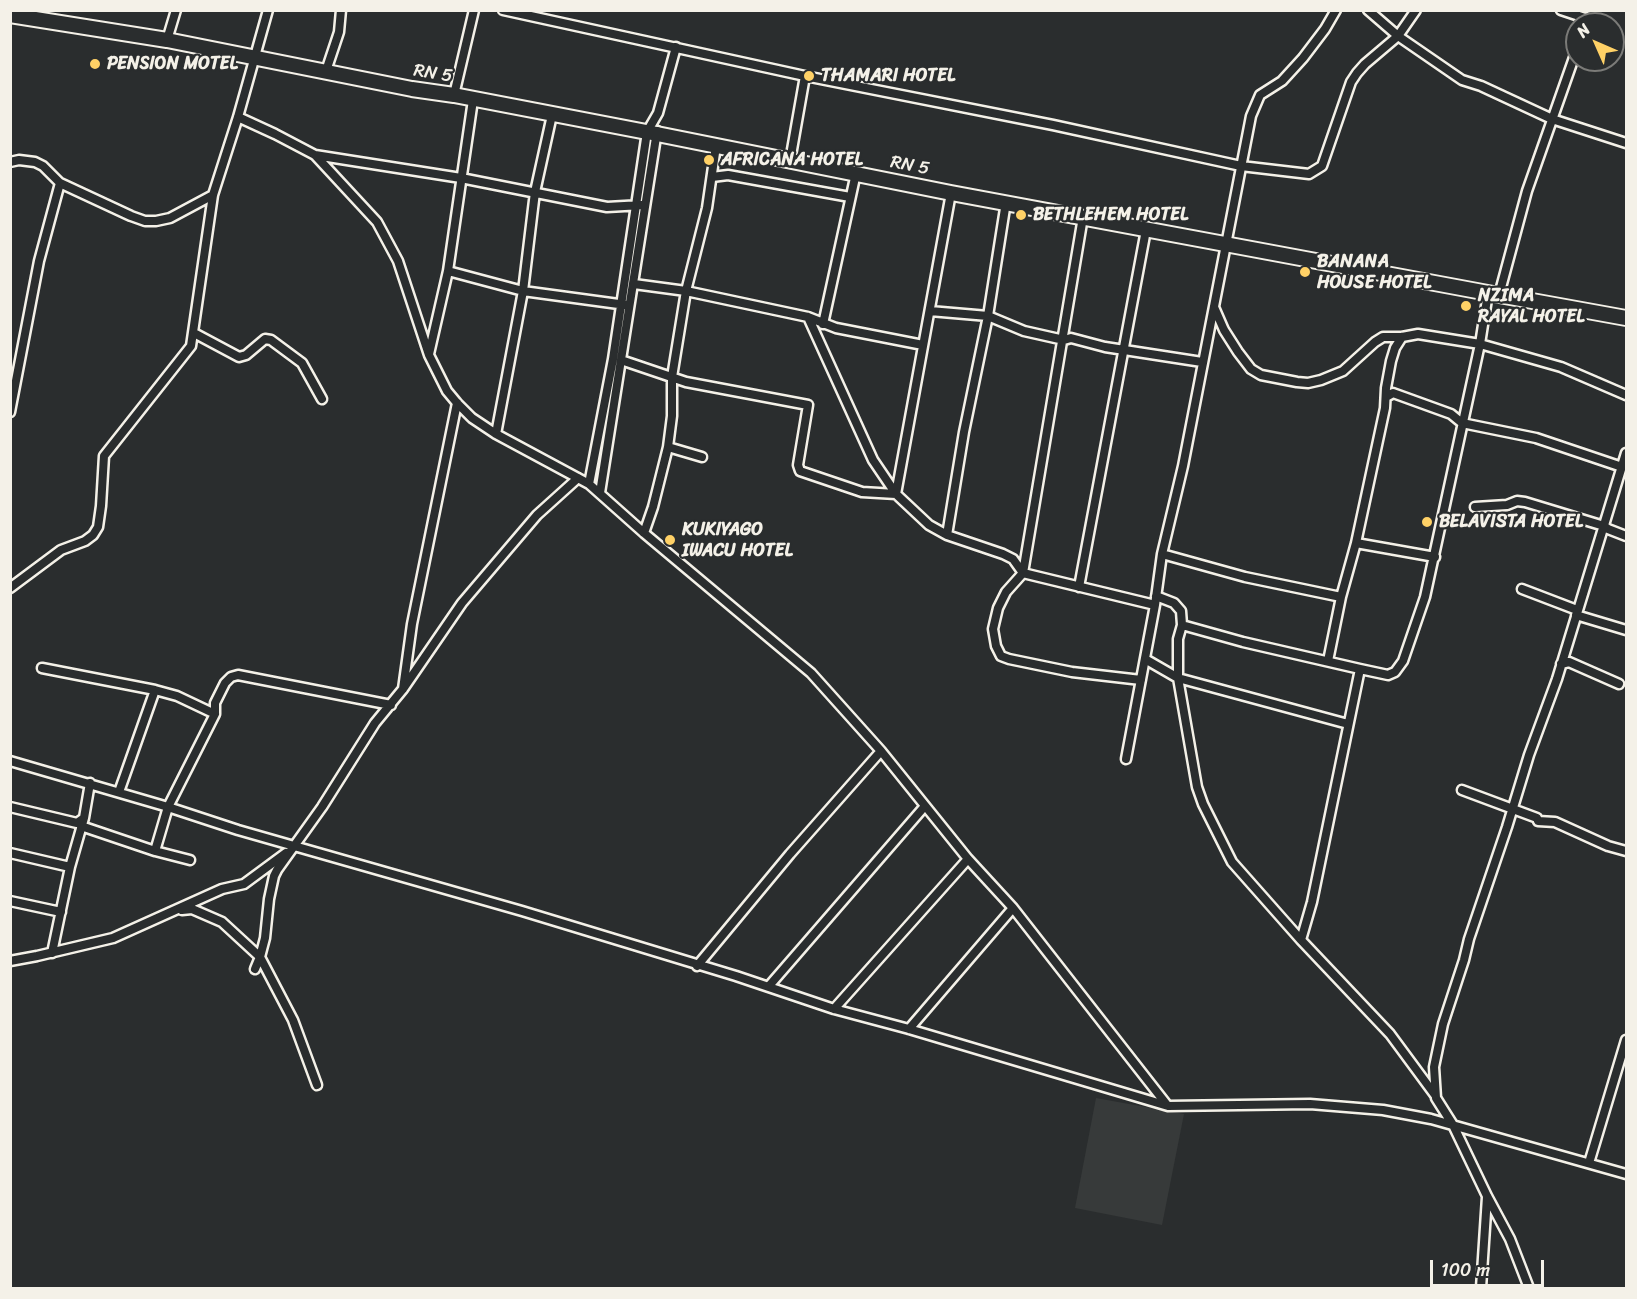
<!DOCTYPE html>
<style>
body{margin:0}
#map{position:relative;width:1637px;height:1299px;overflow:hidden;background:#2a2d2e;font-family:Sriracha,sans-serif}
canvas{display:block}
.frame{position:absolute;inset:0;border:12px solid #f4f1e8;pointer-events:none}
.north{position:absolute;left:1565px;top:12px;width:60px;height:60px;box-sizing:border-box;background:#2a2d2e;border:2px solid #7b7b78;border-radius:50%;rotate:315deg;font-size:16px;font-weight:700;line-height:24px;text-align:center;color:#f4f1e8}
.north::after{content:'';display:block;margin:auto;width:21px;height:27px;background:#ffd166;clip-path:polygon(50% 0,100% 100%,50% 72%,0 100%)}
.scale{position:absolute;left:1430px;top:1260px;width:114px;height:27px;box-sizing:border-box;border:3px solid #f4f1e8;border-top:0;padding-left:8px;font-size:18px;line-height:21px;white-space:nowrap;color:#f4f1e8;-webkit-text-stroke:4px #2a2d2e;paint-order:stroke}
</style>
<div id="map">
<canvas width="1637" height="1299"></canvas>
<div class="frame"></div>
<div class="north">N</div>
<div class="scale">100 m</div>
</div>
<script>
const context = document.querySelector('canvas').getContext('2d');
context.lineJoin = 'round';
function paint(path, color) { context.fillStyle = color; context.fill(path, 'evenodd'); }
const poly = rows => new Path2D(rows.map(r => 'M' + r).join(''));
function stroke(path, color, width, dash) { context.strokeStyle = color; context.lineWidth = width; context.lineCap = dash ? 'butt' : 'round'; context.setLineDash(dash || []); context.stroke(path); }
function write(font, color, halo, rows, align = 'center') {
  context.font = font + ' Sriracha,sans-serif'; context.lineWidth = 4.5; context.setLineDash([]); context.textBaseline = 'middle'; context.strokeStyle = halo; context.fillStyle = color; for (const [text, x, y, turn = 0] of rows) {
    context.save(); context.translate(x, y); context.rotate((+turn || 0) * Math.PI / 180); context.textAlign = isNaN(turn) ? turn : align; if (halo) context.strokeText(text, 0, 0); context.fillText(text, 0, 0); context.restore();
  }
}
const built = poly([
 [1096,1098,1184,1114,1162,1225,1075,1208]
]);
const street = poly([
 [503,10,805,76,1053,125,1241,166,1309,174,1322,166,1351,82,1357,73,1365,64,1398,36,1416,10],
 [1368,10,1398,36,1462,80,1481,86,1552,119,1626,143],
 [1561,10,1588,19],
 [167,40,176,10],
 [326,71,339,32,341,10],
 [454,95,474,10],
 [238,117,275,134,315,155,377,222,398,261,429,355,447,391,457,403,472,418,496,434,589,484,644,533,811,673,881,751,968,859,1013,908,1167,1105],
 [315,155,461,178,607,207,642,205],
 [790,161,805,76],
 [10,162,19,160,35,162,43,166,60,183,131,216,145,221,156,221,170,218,213,195],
 [712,177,728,175,850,197],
 [1083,217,1023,573,1006,592,998,608,993,629,996,646,1001,656,1009,659,1072,672,1141,680],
 [448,271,523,291,626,305],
 [634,284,686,291,808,317,836,328,923,345],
 [1499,295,1527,191,1577,49],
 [1214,307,1224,330,1238,352,1251,369,1261,375,1297,382,1308,383,1321,380,1343,371,1375,342,1383,337,1402,337,1418,334,1480,344,1561,367,1626,395],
 [930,311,988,316,1024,331,1064,340,1071,338,1105,347,1202,362],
 [808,317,873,460,896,494,929,525,947,535,1003,554,1013,559,1023,573,1155,605],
 [823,324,856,173],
 [194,333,239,357,246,355,265,339,271,340,302,363,322,399],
 [429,354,448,271,473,100],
 [621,360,686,382,808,405,798,465,800,471,862,492,896,494,951,193],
 [1386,397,1393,393,1451,414,1462,423,1536,438,1622,467],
 [10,412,39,261,60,183],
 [496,434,523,291,535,192,552,115],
 [668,447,702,457],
 [589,484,613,359,647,132,658,113,676,47],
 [600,493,657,131],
 [1475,507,1507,505,1517,501,1525,502,1604,526,1608,529,1626,536],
 [644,533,653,507,668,447,672,416,672,377,686,291,707,208,716,146],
 [947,535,964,432,988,316,1006,202],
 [1356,543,1435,557],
 [1162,554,1245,577,1341,597],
 [1079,587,1146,230],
 [10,588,61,550,85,541,93,535,98,527,101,506,104,456,191,346,213,195,238,117,268,10],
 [1522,589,1577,610],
 [1156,596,1174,603,1181,611,1182,625,1243,642,1360,669,1388,675,1395,672,1403,661,1425,597,1480,344,1488,293],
 [1576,615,1626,630],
 [1182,625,1178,639,1178,678,1197,787,1203,804,1232,862,1301,940],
 [1145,659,1178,678,1348,724],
 [1328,661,1341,597,1356,543,1385,408,1386,388,1391,361,1395,348,1402,337],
 [1561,664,1569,662,1619,684],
 [42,668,155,690,177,696,215,714],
 [1360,669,1312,902,1301,940,1390,1034,1435,1095],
 [403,689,412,624,457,403],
 [1126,759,1155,605,1162,554,1183,466,1251,116,1260,95,1282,81,1303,58,1325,29,1336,10],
 [10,761,168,807,238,830,522,911,736,976,834,1009,909,1029,1168,1106,1310,1104,1383,1110,1431,1119,1626,1174],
 [1462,790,1537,818,1538,821,1555,822,1608,846,1626,851],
 [119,792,155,690],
 [10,807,77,823,84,818,90,783],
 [81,826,155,851,168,807,215,714,215,703,225,683,231,677,238,675,391,705],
 [155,851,190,860],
 [10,853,70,867],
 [10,901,61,912],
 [182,910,192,909,222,922,260,957,293,1020,317,1085],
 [52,953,70,867,84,818],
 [10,961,37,956,113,938,222,889,244,884,286,853],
 [697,966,790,854,881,751],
 [255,969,260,957,265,938,269,899,274,876,277,870,322,807,375,723,403,689,462,603,537,515,578,478],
 [769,986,925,806],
 [834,1009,968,859],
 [909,1029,1013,908],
 [1589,1163,1626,1040],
 [1481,1288,1487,1197],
 [1529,1288,1510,1239,1487,1196,1453,1125,1436,1098,1434,1067,1443,1024,1464,960,1469,939,1507,827,1529,755,1557,679,1626,453]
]);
const primary = poly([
 [10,15,167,40,412,89,454,95,657,134,951,193,1488,293,1626,318]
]);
const markers = [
 [95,64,6,"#ffd166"],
 [809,76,6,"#ffd166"],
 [709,160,6,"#ffd166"],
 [1021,215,6,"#ffd166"],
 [1305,272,6,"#ffd166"],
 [1466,306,6,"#ffd166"],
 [1427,522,6,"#ffd166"],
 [670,540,6,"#ffd166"]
];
const poiNames = [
 ["PENSION MOTEL",107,64],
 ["THAMARI HOTEL",821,76],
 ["AFRICANA HOTEL",721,160],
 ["BETHLEHEM HOTEL",1033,215],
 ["BANANA",1317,262],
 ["HOUSE HOTEL",1317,283],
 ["NZIMA",1478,296],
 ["RAYAL HOTEL",1478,317],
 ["BELAVISTA HOTEL",1439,522],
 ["KUKIYAGO",682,530],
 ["IWACU HOTEL",682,551]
];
const streetNames = [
 ["RN 5",433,74,9],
 ["RN 5",910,166,11]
];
paint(built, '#373a3a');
stroke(street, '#f4f1e8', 13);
stroke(primary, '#f4f1e8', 18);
stroke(street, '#2a2d2e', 8);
stroke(primary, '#2a2d2e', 14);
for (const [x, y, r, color] of markers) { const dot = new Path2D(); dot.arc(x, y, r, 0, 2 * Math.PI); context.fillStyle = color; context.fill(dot); stroke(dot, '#2a2d2e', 2); }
write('bold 18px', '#f4f1e8', '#2a2d2e', poiNames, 'left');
write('18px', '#f4f1e8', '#2a2d2e', streetNames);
</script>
